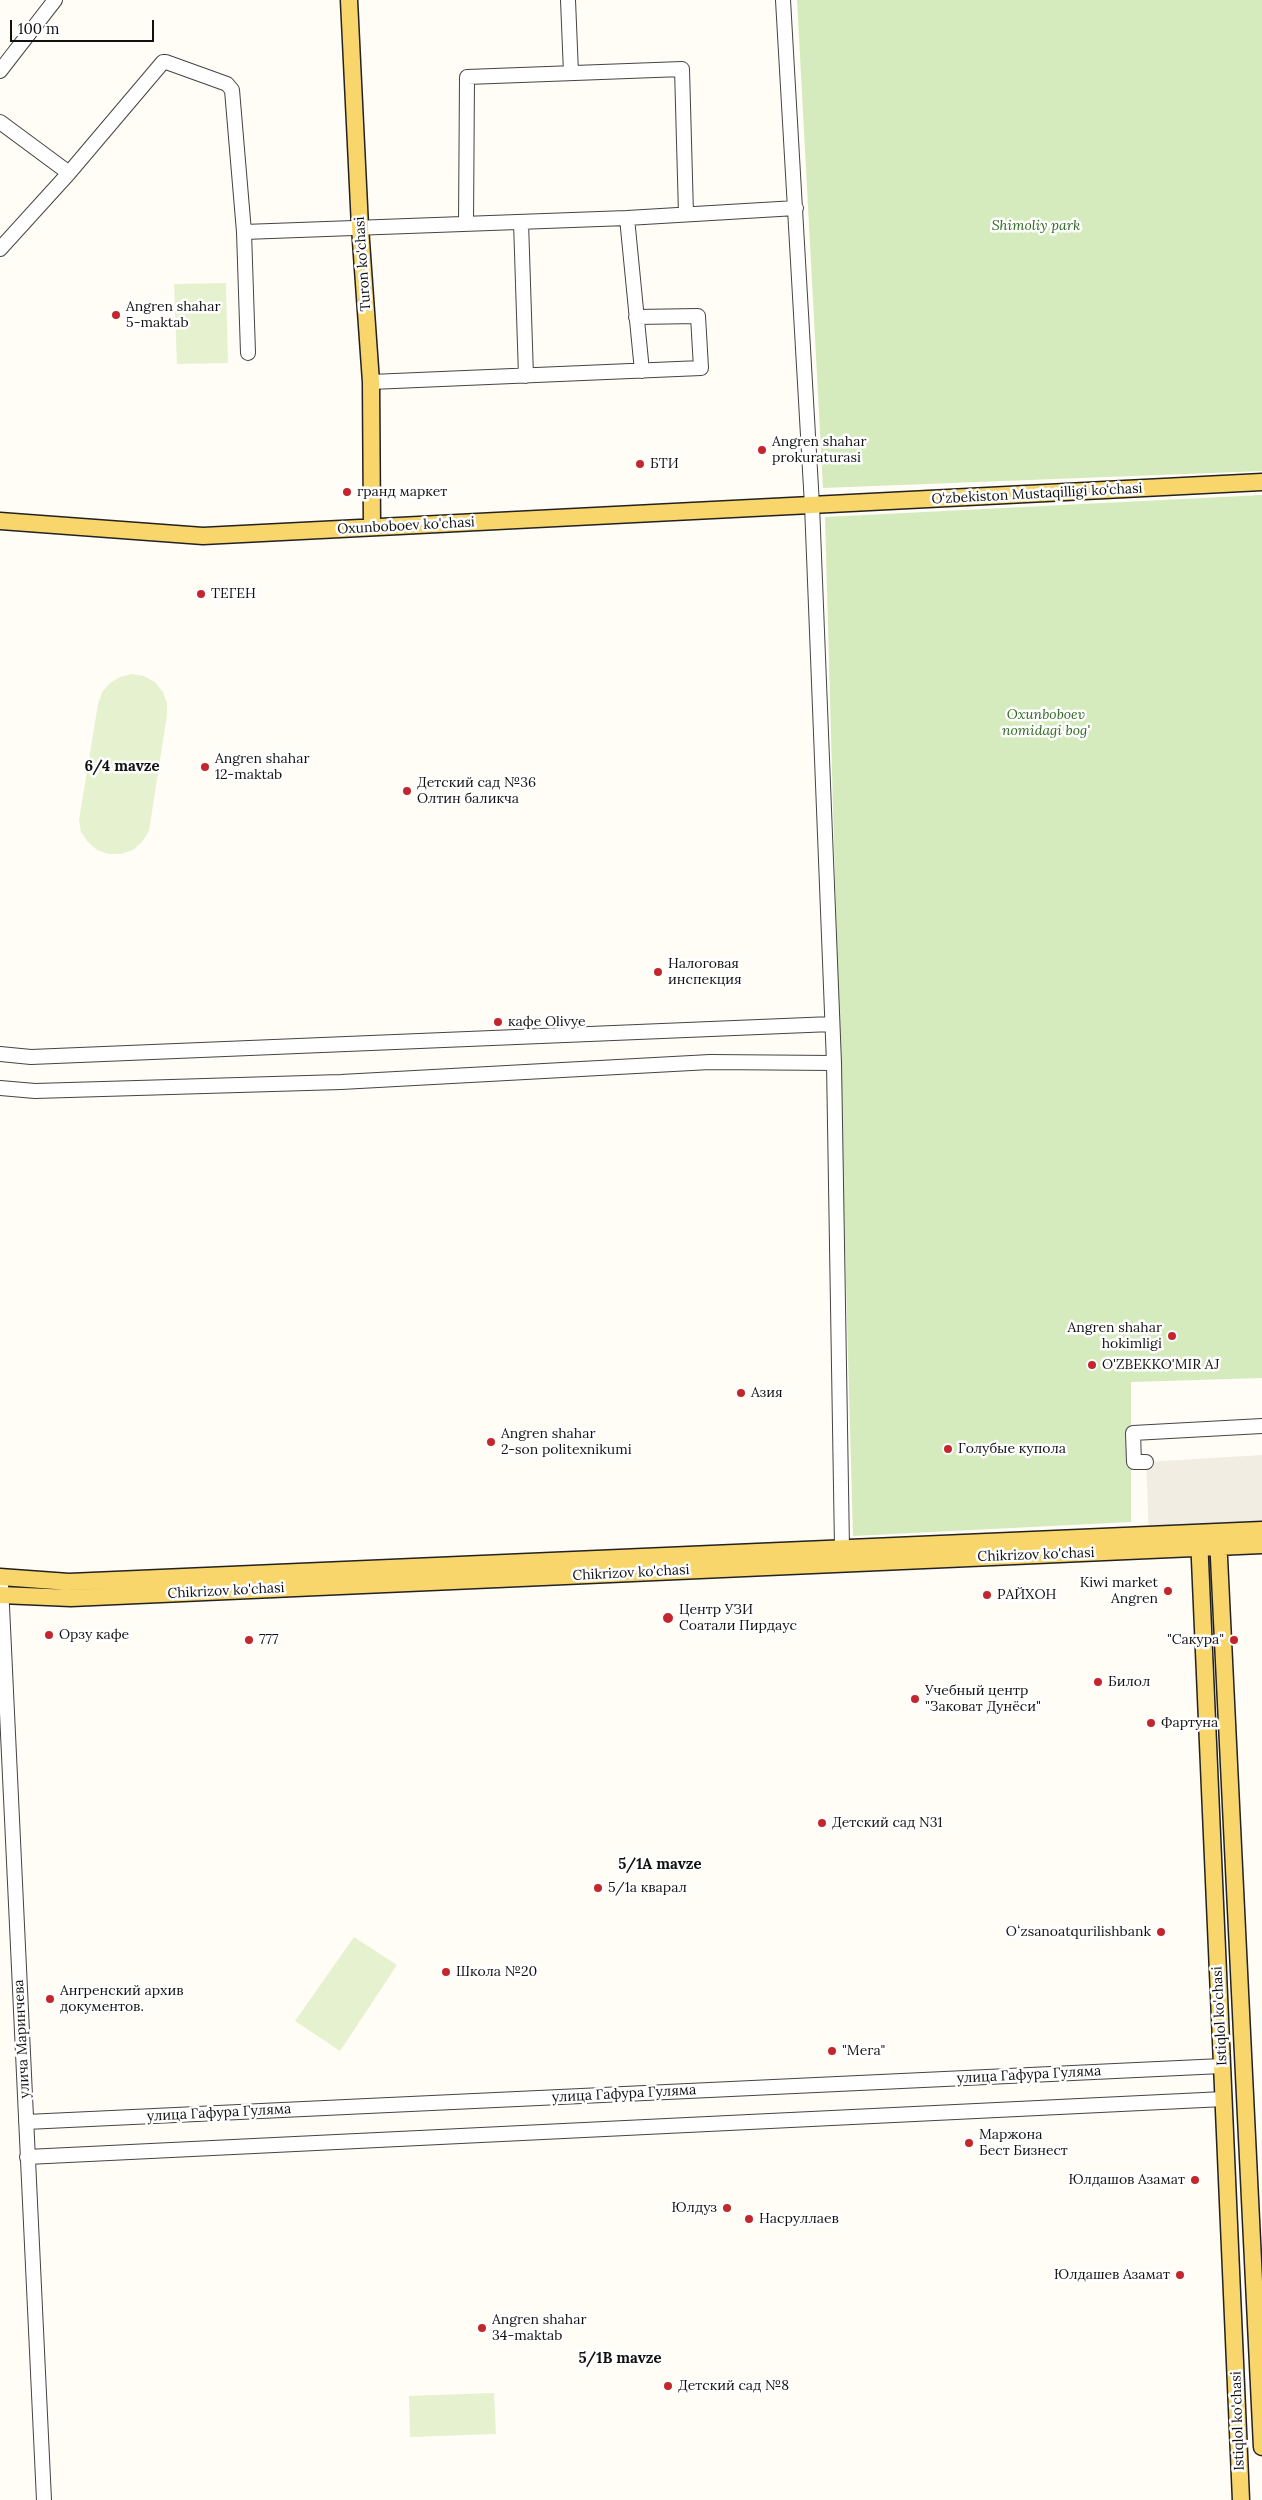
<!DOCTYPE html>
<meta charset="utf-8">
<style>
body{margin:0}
#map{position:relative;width:1262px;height:2500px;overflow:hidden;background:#fffdf5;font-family:Lora,serif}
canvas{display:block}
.scale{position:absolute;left:10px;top:20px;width:144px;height:22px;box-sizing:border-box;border:2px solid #111;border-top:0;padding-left:6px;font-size:15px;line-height:18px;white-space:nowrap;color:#111;-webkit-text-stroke:4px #fff;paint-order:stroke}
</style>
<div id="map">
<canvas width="1262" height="2500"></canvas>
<div class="scale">100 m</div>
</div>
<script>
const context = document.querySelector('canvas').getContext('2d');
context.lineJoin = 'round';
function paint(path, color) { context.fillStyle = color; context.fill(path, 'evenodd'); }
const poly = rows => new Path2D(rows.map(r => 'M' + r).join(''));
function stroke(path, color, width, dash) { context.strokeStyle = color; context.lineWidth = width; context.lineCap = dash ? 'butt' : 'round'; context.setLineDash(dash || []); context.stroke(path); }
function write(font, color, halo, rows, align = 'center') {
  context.font = font + ' Lora,serif'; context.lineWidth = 5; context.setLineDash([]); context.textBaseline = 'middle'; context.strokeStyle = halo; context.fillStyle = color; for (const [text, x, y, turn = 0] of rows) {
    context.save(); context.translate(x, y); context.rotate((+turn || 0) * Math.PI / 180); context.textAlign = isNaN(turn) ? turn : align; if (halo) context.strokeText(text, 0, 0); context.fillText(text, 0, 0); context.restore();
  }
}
const green = poly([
 [797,0,1262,0,1262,471,823,488],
 [1262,495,1262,1378,1131,1382,1131,1522,853,1536,825,517]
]);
const pitch = poly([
 [226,283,228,363,177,364,174,284],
 [132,674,144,676,155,682,163,692,167,703,167,715,149,831,142,842,133,850,121,854,109,854,97,850,88,842,81,832,79,820,98,704,102,692,110,683,120,677],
 [354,1937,397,1965,340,2051,295,2021],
 [494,2393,496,2434,410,2437,409,2396]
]);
const plaza = poly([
 [1262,1455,1262,1530,1149,1535,1146,1462]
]);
const minor = poly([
 [568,0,571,73],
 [783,0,812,505,834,1063,842,1548],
 [0,71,55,0],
 [0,122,69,173],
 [627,218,642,371],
 [521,222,526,376],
 [466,224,467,77,682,69,686,214],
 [244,232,627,218,796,208],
 [0,249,69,173,163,62,166,62,227,84,232,90,244,232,248,353],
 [371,382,701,368,698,316,636,317],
 [0,1054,31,1057,832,1024],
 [0,1088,35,1091,341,1082,710,1062,834,1063],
 [1146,1462,1134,1462,1133,1433,1262,1426],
 [1,1585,44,2500],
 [26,2122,1222,2066],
 [27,2157,1224,2099]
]);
const major = poly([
 [349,0,360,227,371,382,372,527],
 [0,521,203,536,1262,482],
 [1199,1537,1241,2500],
 [1218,1537,1262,2447],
 [0,1577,69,1582,1262,1530],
 [0,1595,71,1598,1262,1545]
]);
const markers = [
 [116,315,5,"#c4262e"],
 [762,450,5,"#c4262e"],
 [640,464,5,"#c4262e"],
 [347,492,5,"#c4262e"],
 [201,594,5,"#c4262e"],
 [205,767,5,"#c4262e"],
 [407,791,5,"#c4262e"],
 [658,972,5,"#c4262e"],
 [498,1022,5,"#c4262e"],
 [1172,1336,5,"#c4262e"],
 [1092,1365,5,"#c4262e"],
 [741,1393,5,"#c4262e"],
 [491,1442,5,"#c4262e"],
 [948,1449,5,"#c4262e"],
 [1168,1591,5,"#c4262e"],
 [987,1595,5,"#c4262e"],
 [668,1618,6,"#c4262e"],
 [49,1635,5,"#c4262e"],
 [249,1640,5,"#c4262e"],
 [1234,1640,5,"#c4262e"],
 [1098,1682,5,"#c4262e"],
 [915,1699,5,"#c4262e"],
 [1151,1723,5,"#c4262e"],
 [822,1823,5,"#c4262e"],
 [598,1888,5,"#c4262e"],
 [1161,1932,5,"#c4262e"],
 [446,1972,5,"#c4262e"],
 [50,1999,5,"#c4262e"],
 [832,2051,5,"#c4262e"],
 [969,2143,5,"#c4262e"],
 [1195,2180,5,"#c4262e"],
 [727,2208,5,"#c4262e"],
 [749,2219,5,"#c4262e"],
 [1180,2275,5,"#c4262e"],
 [482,2328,5,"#c4262e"],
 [668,2386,5,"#c4262e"]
];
const parkNames = [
 ["Shimoliy park",1036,226],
 ["Oxunboboev",1046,715],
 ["nomidagi bog'",1046,731]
];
const streetNames = [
 ["Turon ko'chasi",363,264,-94],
 ["O‘zbekiston Mustaqilligi ko‘chasi",1037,494,-3],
 ["Oxunboboev ko'chasi",406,526,-3],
 ["Chikrizov ko'chasi",1036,1555,-2],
 ["Chikrizov ko'chasi",631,1573,-3],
 ["Chikrizov ko'chasi",226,1591,-3],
 ["Istiqlol ko'chasi",1220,2016,-93],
 ["улича Маринчева",22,2039,-93],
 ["улица Гафура Гуляма",1029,2075,-3],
 ["улица Гафура Гуляма",624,2094,-3],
 ["улица Гафура Гуляма",219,2113,-3],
 ["Istiqlol ko'chasi",1238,2421,-92]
];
const poiNames = [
 ["Angren shahar",126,307],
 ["5-maktab",126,323],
 ["Angren shahar",772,442],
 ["prokuraturasi",772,458],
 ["БТИ",650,464],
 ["гранд маркет",357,492],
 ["ТЕГЕН",211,594],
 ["Angren shahar",215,759],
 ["12-maktab",215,775],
 ["Детский сад №36",417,783],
 ["Олтин баликча",417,799],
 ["Налоговая",668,964],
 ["инспекция",668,980],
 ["кафе Olivye",508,1022],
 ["Angren shahar",1162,1328,"right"],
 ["hokimligi",1162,1344,"right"],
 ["O'ZBEKKO'MIR AJ",1102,1365],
 ["Азия",751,1393],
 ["Angren shahar",501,1434],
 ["2-son politexnikumi",501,1450],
 ["Голубые купола",958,1449],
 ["Kiwi market",1158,1583,"right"],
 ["Angren",1158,1599,"right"],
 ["РАЙХОН",997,1595],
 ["Центр УЗИ",679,1610],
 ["Соатали Пирдаус",679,1626],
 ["Орзу кафе",59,1635],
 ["777",259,1640],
 ["\"Сакура\"",1224,1640,"right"],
 ["Билол",1108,1682],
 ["Учебный центр",925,1691],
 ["\"Заковат Дунёси\"",925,1707],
 ["Фартуна",1161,1723],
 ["Детский сад N31",832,1823],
 ["5/1а кварал",608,1888],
 ["Oʻzsanoatqurilishbank",1151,1932,"right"],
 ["Школа №20",456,1972],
 ["Ангренский архив",60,1991],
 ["документов.",60,2007],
 ["\"Мега\"",842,2051],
 ["Маржона",979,2135],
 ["Бест Бизнест",979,2151],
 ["Юлдашов Азамат",1185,2180,"right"],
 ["Юлдуз",717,2208,"right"],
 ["Насруллаев",759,2219],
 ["Юлдашев Азамат",1170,2275,"right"],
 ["Angren shahar",492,2320],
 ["34-maktab",492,2336],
 ["Детский сад №8",678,2386]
];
const neighbourhoodNames = [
 ["6/4 mavze",122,767],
 ["5/1A mavze",660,1865],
 ["5/1B mavze",620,2359]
];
paint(green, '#d5ebbd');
paint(pitch, '#e6f2cf');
paint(plaza, '#f1ede2');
stroke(minor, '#444', 16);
stroke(major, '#222', 19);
stroke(minor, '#fff', 14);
stroke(major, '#f9d66b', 16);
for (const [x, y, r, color] of markers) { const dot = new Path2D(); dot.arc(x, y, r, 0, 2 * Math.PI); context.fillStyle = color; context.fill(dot); stroke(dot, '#fff', 2); }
write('italic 14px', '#2f6b1f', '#fff', parkNames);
write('14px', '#111', '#fff', streetNames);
write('14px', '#111', '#fff', poiNames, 'left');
write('bold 15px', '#111', '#fff', neighbourhoodNames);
</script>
